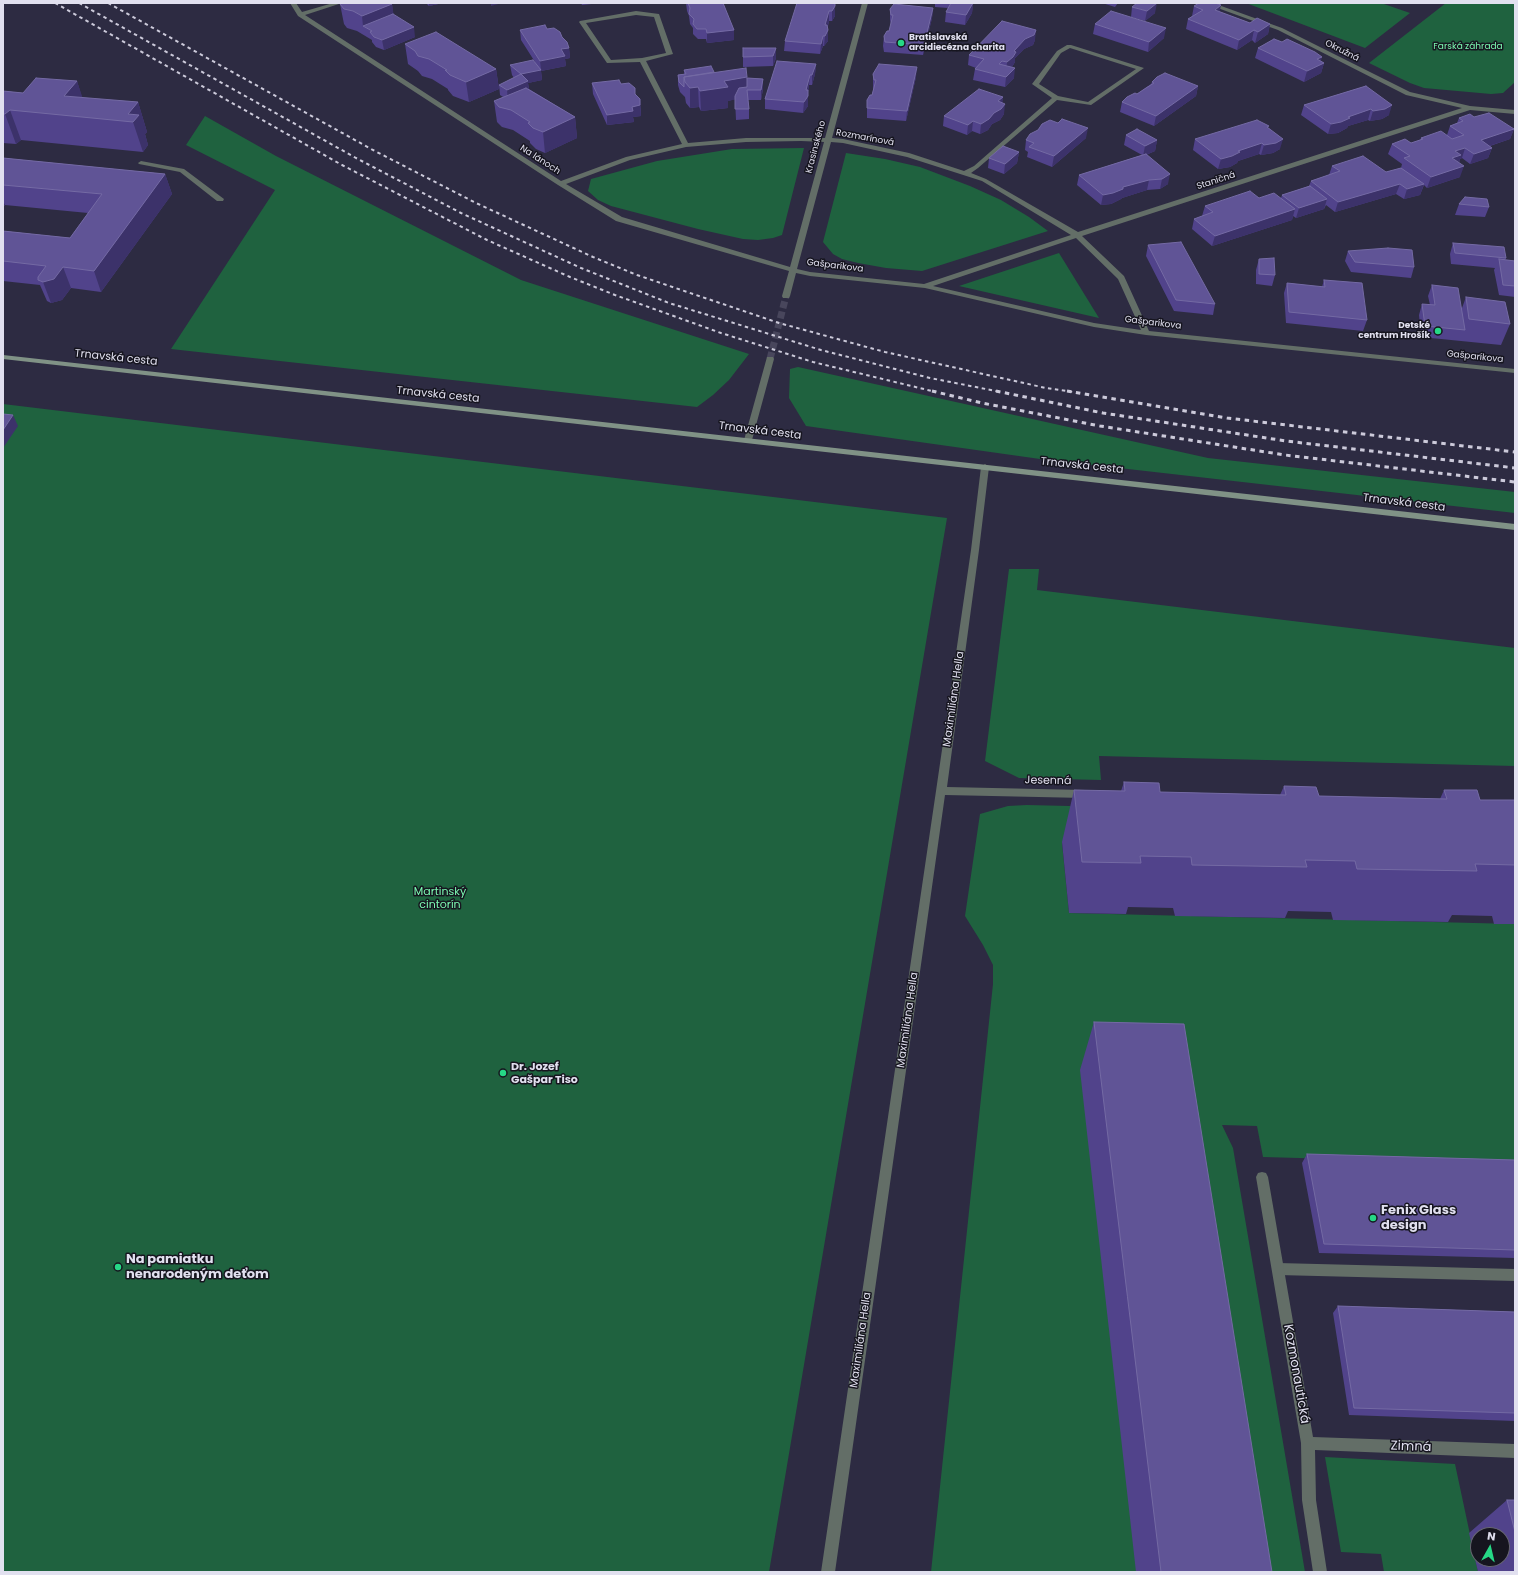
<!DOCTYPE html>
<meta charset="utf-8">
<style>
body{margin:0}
#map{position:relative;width:1518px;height:1575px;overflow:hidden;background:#2d2b42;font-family:Poppins,sans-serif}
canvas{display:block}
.frame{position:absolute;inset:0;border:4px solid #e1e0ef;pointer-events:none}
.north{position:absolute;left:1470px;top:1527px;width:40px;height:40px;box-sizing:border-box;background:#16151f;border:1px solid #676672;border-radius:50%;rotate:8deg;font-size:11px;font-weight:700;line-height:16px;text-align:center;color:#e1e0ef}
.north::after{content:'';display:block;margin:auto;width:14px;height:18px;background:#26d886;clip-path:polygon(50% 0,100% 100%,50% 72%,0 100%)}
</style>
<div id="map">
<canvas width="1518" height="1575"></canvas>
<div class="frame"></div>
<div class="north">N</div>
</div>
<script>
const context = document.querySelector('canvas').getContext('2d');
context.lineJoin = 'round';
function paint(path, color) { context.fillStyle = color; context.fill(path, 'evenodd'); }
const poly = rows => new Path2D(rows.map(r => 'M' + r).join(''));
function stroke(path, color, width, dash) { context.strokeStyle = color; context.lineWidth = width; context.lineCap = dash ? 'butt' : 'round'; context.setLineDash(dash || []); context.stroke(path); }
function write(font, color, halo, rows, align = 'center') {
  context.font = font + ' Poppins,sans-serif'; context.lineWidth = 3; context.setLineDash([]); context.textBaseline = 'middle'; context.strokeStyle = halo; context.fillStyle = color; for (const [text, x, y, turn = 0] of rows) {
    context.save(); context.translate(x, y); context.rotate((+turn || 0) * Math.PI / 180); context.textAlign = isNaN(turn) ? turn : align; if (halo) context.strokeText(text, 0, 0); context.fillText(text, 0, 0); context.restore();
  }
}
const green = poly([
 [1246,3,1381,3,1410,13,1365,48],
 [1446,3,1515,3,1515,82,1503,93,1491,94,1424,88,1410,83,1369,63],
 [205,116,276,156,521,280,749,354,729,380,713,395,697,407,171,349,275,190,186,145],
 [804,148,782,235,773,238,758,240,743,239,698,229,611,206,598,200,588,191,591,179,657,161,732,149],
 [846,153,885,159,920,167,970,186,1001,200,1029,217,1048,231,922,271,886,268,858,263,842,259,833,254,823,242],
 [1059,253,1099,318,959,286],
 [798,367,1208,458,1515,492,1515,513,1040,459,806,426,789,398,790,369],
 [3,404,947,518,769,1572,3,1572],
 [1009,569,1039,569,1037,590,1515,648,1515,766,1099,756,1101,780,1019,778,985,761],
 [1027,805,1112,807,1062,843,1069,913,1515,924,1515,1164,1263,1157,1257,1126,1222,1125,1233,1148,1305,1572,931,1572,993,984,993,965,983,945,965,916,980,814,1008,806],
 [1325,1457,1455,1464,1478,1572,1384,1572,1381,1554,1341,1552]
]);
const minorTunnel = poly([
 [770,359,786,296]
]);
const service = poly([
 [141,161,184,169,224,199,223,201,217,201,180,172,139,164,138,163,141,161],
 [1278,1263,1515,1269,1515,1281,1278,1275,1274,1273,1272,1269,1274,1265,1278,1263]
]);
const minor = poly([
 [290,3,296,3,302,12,333,3,342,3,305,15,561,181,626,157,682,144,640,62,607,63,579,22,580,21,636,11,659,14,673,54,646,61,688,143,746,138,825,138,862,3,868,3,832,138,843,139,909,153,964,171,974,166,1052,98,1032,84,1057,51,1067,45,1071,45,1144,68,1091,105,1057,100,978,168,971,173,986,179,1078,232,1462,108,1406,95,1278,30,1204,3,1213,3,1282,28,1410,92,1470,106,1515,110,1515,114,1470,110,1082,236,1124,276,1149,331,1515,369,1515,373,1146,335,1094,327,925,288,810,276,796,273,790,296,789,298,783,298,782,296,789,271,616,221,558,185,298,16,290,3],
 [636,15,654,17,666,53,642,58,611,60,586,23,636,15],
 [1070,48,1136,69,1088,102,1058,96,1039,84,1061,53,1070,48],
 [801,141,824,142,790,267,622,217,566,184,630,160,686,147,746,142,801,141],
 [831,142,843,143,907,157,982,181,1071,235,924,284,810,272,797,269,831,142],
 [1076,238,1118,279,1141,330,1094,323,933,286,1076,238],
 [767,357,773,357,774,359,752,440,748,443,744,440,767,357],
 [985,464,989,467,979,550,947,787,1085,790,1089,791,1090,794,1089,797,1085,798,945,795,835,1572,821,1572,936,791,971,550,981,467,985,464],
 [1262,1172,1266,1173,1268,1177,1313,1437,1515,1444,1515,1458,1315,1450,1316,1500,1327,1572,1313,1572,1302,1500,1301,1443,1256,1177,1258,1173,1262,1172]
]);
const secondary = poly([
 [3,355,1515,524,1515,530,3,359,3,355]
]);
const railFar1 = poly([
 [55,3,342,165,487,240,570,277,615,295,721,333,813,362,936,392],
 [79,3,356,158,461,213,581,268,669,303,821,350,930,378,1001,392],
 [108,3,373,150,476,203,593,257,637,275,779,323,885,352,1046,388,1073,392]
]);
const rail = poly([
 [932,391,982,403,1100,426,1285,455,1515,482],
 [996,391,1103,413,1286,441,1515,468],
 [1067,391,1227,418,1515,452]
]);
const wall = poly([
 [426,3,443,3,429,6],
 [581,3,601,3,582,5],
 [686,3,723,3,734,30,734,40,707,43,706,39,698,39,693,34,693,28,690,24,689,16,687,11],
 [835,3,835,16,832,21,829,21,828,26,828,41,824,46,823,46,820,54,784,51,785,41],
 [935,3,973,3,972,13,965,25,945,22,946,12,948,8,935,7],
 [1102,3,1118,3,1115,7],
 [340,4,392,4,393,14,415,37,384,50,376,47,372,42,372,40,357,31,347,28,344,24],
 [1194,6,1220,12,1250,23,1270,24,1268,34,1255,43,1252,40,1237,50,1186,29,1188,19,1192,16],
 [1132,7,1155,13,1145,21,1131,17],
 [933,8,932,18,923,55,884,52,883,46,884,36,889,31,891,25,890,20,890,9],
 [1095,24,1164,38,1148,52,1093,34],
 [547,29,562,37,569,48,570,58,565,59,566,66,541,71,542,80,528,83,529,89,575,117,577,138,545,153,536,149,530,143,530,141,513,130,502,127,497,122,494,101,503,97,500,95,499,85,514,78,512,75,510,65,535,62,521,40,520,30],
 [1035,40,1033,45,1024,49,1015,58,1015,62,1012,67,1014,78,1005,87,973,80,975,69,976,68,968,65,969,55],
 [405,44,496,69,499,89,469,102,453,96,448,90,448,89,432,79,422,76,418,71,408,64],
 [743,48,776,48,776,58,773,66,743,67],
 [1258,48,1321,61,1324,63,1321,73,1304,82,1255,58],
 [816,64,815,74,812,85,809,85,808,92,808,106,803,113,765,109,765,99],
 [684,70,714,72,747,78,763,79,763,89,761,100,748,100,749,109,749,119,736,120,735,99,728,101,728,108,701,111,699,107,690,108,686,103,685,97,680,92,678,85,678,75,684,74],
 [873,74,916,77,906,121,867,118,867,100,872,95,873,91],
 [77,81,82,98,138,102,147,132,145,134,148,145,143,152,21,140,16,144,3,143,3,91,23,93],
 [1152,82,1198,86,1196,96,1154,126,1120,112,1122,102,1137,94,1151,84],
 [592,83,621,84,635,94,640,99,641,116,633,117,634,122,607,125,593,94],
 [1366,86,1389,115,1382,119,1370,121,1368,120,1348,126,1347,128,1338,133,1328,134,1301,115,1304,105],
 [1003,97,1002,102,1004,114,1000,120,992,124,988,130,980,134,972,131,967,135,943,126,944,116],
 [1474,117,1514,129,1510,139,1490,146,1492,148,1488,158,1470,164,1462,158,1460,159,1459,163,1460,177,1427,188,1424,185,1420,195,1404,199,1396,194,1335,212,1326,205,1324,209,1296,218,1293,216,1292,220,1212,246,1192,229,1194,219,1202,216,1205,206,1259,198,1281,198,1282,195,1309,186,1311,181,1329,175,1332,166,1386,172,1401,168,1402,164,1388,154,1392,144,1411,143,1420,140,1421,138,1447,135,1450,126,1457,123,1459,118],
 [1268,128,1280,149,1273,153,1261,155,1259,154,1238,161,1237,163,1230,167,1218,169,1193,150,1195,139],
 [1126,135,1157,140,1155,151,1146,155,1168,184,1160,189,1147,190,1122,198,1121,199,1111,204,1101,205,1077,185,1079,175,1142,155,1124,145],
 [1086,138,1052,167,1027,157,1028,152,1025,150,1026,140],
 [1019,152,1017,163,1004,174,988,168,989,158],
 [3,158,165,174,172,194,101,292,71,288,62,300,51,303,47,301,40,285,3,281,3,231,70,238,88,213,5,205,3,207],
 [1459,204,1489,207,1485,217,1455,215],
 [1453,243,1506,258,1505,260,1515,261,1515,297,1499,295,1494,270,1495,268,1451,264,1450,254],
 [1148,245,1215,304,1213,315,1174,311,1146,256],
 [1348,251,1414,267,1411,278,1351,272,1345,261],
 [1259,259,1275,275,1272,286,1256,284,1256,270],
 [1324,280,1367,320,1363,331,1286,323,1284,293,1287,283,1322,287],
 [1432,285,1462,308,1466,297,1510,324,1501,345,1421,337,1419,315,1422,304,1430,305,1428,296],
 [1124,782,1160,792,1280,795,1284,786,1319,796,1440,799,1444,790,1480,800,1515,800,1515,924,1494,924,1492,916,1452,915,1448,922,1333,920,1331,912,1288,911,1285,918,1175,916,1173,908,1128,907,1126,914,1069,913,1062,842,1074,790,1121,791],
 [1094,1022,1272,1572,1136,1572,1080,1070],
 [1307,1154,1515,1160,1515,1258,1319,1253,1302,1163],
 [1338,1306,1515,1312,1515,1421,1349,1415,1333,1313],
 [1507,1500,1515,1500,1515,1572,1478,1572,1469,1533],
 [1478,1535,1502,1535,1502,1559,1478,1559]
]);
const shadedWall = poly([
 [429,3,443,3,429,6],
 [491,3,502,3,491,6],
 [973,3,972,13,965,25,966,15],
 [1157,3,1155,13,1145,21,1147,11],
 [392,4,395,24,372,31,363,26,362,16],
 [1221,5,1219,15,1215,10],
 [835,6,835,16,832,21,832,11],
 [933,8,932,18,923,55,924,45],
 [829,11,829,21,825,35,825,25],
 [1270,24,1268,34,1255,43,1258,32],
 [414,27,415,37,384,50,382,40],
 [1166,28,1164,38,1148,52,1149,42],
 [734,30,734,40,707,43,707,33],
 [828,30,828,41,824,46,825,36],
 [1036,30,1035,40,1033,45,1024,49,1015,58,1015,62,1012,67,1006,72,1007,62,1014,51,1025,39],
 [1254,30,1252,40,1237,50,1239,40],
 [823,36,823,46,820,54,821,44],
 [569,48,570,58,565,59,566,66,541,71,542,80,528,83,529,91,508,101,507,90,521,74,541,70,540,61,561,49],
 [776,48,776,58,773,66,773,56],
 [1322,57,1320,65,1324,63,1321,73,1304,82,1307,71,1317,59],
 [816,64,815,74,812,85,812,75],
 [917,67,916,77,906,121,907,111],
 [1015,68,1014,78,1005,87,1006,77],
 [496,69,499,89,469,102,466,82],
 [810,75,809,85,806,99,808,96,808,106,803,113,804,102,806,90],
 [747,77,747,97,728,101,728,108,701,111,700,91,698,87,699,107,690,108,690,88],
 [763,79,763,89,761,100,761,90],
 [77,81,87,111,64,96],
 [1198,86,1196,96,1154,126,1156,116],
 [1003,97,1002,108,998,101],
 [138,102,147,132,145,134,148,145,143,152,133,122,128,114],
 [1005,104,1004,114,1000,120,992,124,988,130,980,134,981,124],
 [640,105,641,116,633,117,634,122,607,125,607,115,632,107],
 [1392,105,1389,115,1382,119,1370,121,1373,111],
 [1371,109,1368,120,1348,126,1347,128,1338,133,1328,134,1331,124,1348,117],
 [10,110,21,140,16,144,5,114],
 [575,117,577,138,545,153,543,132],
 [973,121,972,131,967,135,968,125],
 [1088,128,1086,138,1052,167,1054,156],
 [1514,129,1510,139,1477,150,1481,140],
 [1283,139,1280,149,1273,153,1261,155,1264,145],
 [1157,140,1155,151,1143,156,1145,146],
 [1262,143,1259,154,1238,161,1237,163,1230,167,1218,169,1221,159,1238,151],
 [1465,148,1462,158,1460,159,1458,166,1449,169,1455,151],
 [1492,148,1488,158,1470,164,1474,154],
 [1019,152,1017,163,1004,174,1005,164],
 [1464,166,1460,177,1427,188,1431,177],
 [165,174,172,194,101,292,94,271],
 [1170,174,1168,184,1160,189,1162,179],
 [1149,180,1147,190,1122,198,1121,199,1111,204,1101,205,1103,195,1123,187],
 [1400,184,1396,194,1335,212,1338,202],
 [1424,184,1420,195,1404,199,1407,189],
 [1327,199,1324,209,1296,218,1299,208],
 [3,201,5,205,3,207],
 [1295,209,1292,220,1212,246,1215,236],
 [63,267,71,288,62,300,51,303,43,282],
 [13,415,18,426,3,448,3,430]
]);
const building = poly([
 [342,3,389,3,392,4,362,16,353,11,344,9,340,4,342,3],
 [688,3,723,3,734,30,707,33,706,29,697,29,693,24,694,19,689,14,690,8,688,3],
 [797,3,835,3,835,6,832,11,829,11,825,25,827,25,828,30,825,36,823,36,821,44,785,41,797,3],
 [951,3,973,3,966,15,946,12,951,3],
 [1137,3,1157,3,1147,11,1132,7,1137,3],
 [1199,3,1215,3,1221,5,1215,10,1250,23,1257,18,1270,24,1258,32,1254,30,1239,40,1188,19,1203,10,1194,6,1199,3],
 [894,4,933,8,924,45,885,42,884,36,887,31,889,31,893,15,891,15,890,9,894,4],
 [1111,11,1166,28,1149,42,1095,24,1111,11],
 [393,14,414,27,382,40,374,37,370,32,372,31,363,26,393,14],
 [1002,21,1036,30,1034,35,1025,39,1014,51,1016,52,1013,57,1007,62,1002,61,999,64,1015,68,1006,77,975,69,984,59,969,55,1002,21],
 [545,25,547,29,554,28,560,32,562,37,567,42,569,48,561,49,565,56,540,61,520,30,545,25],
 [436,32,496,69,466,82,450,75,445,70,447,70,429,59,418,56,415,51,405,44,436,32],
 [1274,39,1282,42,1287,39,1315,52,1322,57,1317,59,1324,63,1307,71,1258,48,1274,39],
 [743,48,776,48,773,56,743,57,743,48],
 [533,60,541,70,521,74,528,81,507,90,499,85,521,74,510,65,533,60],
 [777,61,816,64,812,75,810,75,806,90,808,90,808,96,804,102,765,99,777,61],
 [879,64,917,67,907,111,867,108,867,100,870,95,872,95,876,80,874,80,873,74,879,64],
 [711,66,714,72,684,77,684,87,679,82,678,75,686,74,684,70,711,66],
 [746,68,747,77,724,81,728,87,700,91,698,87,690,88,685,82,684,77,746,68],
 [1165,73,1198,86,1156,116,1122,102,1127,97,1135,93,1137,94,1146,88,1154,83,1152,82,1157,77,1165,73],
 [36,78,77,81,64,96,138,102,128,114,139,115,133,122,10,110,5,114,3,114,3,91,23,93,36,78],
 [747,78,763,79,761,90,747,90,749,109,735,109,735,96,739,88,747,87,747,78],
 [619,80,621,84,629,83,635,88,635,94,640,99,640,105,632,107,633,111,607,115,592,83,619,80],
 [1366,86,1392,105,1385,109,1373,111,1371,109,1348,117,1350,118,1341,122,1331,124,1304,105,1366,86],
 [526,88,575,117,543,132,533,128,528,123,530,122,511,110,499,107,494,101,526,88],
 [979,89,1003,97,998,101,1005,104,1001,109,994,113,989,119,981,124,973,121,968,125,944,116,979,89],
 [1489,113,1514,129,1481,140,1492,148,1474,154,1465,148,1455,151,1461,155,1452,158,1464,166,1431,177,1404,158,1410,156,1392,144,1405,139,1411,143,1423,139,1421,138,1441,131,1452,139,1464,135,1450,126,1463,121,1459,118,1470,114,1474,117,1489,113],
 [1062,119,1088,128,1054,156,1029,147,1034,143,1026,140,1030,134,1038,130,1042,124,1050,120,1058,123,1062,119],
 [1257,120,1269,126,1267,127,1283,139,1276,143,1264,145,1262,143,1238,151,1240,152,1232,156,1221,159,1195,139,1257,120],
 [1137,129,1157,140,1145,146,1126,135,1137,129],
 [1003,146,1019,152,1005,164,989,158,1003,146],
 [1146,154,1170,174,1162,179,1149,180,1123,187,1123,189,1113,193,1103,195,1079,175,1146,154],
 [1363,156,1386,172,1401,168,1424,184,1407,189,1400,184,1338,202,1311,181,1340,171,1332,166,1363,156],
 [3,158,165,174,94,271,63,267,54,279,43,282,38,280,38,277,46,266,3,261,3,231,70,238,102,194,3,185,3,158],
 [1310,186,1327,199,1299,208,1282,195,1310,186],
 [1250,191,1259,198,1274,193,1295,209,1215,236,1194,219,1213,212,1205,206,1250,191],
 [1465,197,1487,199,1489,207,1459,204,1465,197],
 [1181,242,1215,304,1176,300,1148,245,1181,242],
 [1453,243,1504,247,1506,258,1455,253,1453,243],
 [1388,248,1412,250,1414,267,1355,262,1348,251,1388,248],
 [1274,258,1275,275,1259,274,1259,259,1274,258],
 [1499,259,1515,261,1515,286,1503,285,1499,259],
 [1324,280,1362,283,1367,320,1289,312,1287,283,1325,287,1324,280],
 [1432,285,1458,288,1465,330,1425,326,1422,304,1435,305,1432,285],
 [1466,297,1505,302,1510,324,1469,319,1466,297],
 [3,414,13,415,3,430,3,414],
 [1124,782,1159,783,1160,792,1286,795,1284,786,1316,787,1319,796,1447,799,1444,790,1477,790,1480,800,1515,800,1515,865,1475,864,1477,871,1357,869,1355,861,1305,860,1307,867,1192,865,1191,857,1140,856,1141,863,1082,862,1074,790,1125,791,1124,782],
 [1094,1022,1184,1024,1272,1572,1161,1572,1094,1022],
 [1307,1154,1515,1160,1515,1250,1324,1244,1307,1154],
 [1338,1306,1515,1312,1515,1413,1354,1408,1338,1306],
 [1507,1500,1515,1500,1515,1532,1507,1500]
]);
const markers = [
 [901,43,4,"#26d886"],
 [1438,331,4,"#26d886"],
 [503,1073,4,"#26d886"],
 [1373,1218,4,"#26d886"],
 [118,1267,4,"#26d886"]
];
const farPoinames = [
 ["Bratislavská",909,38],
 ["arcidiecézna charita",909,48],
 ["Detské",1430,326,"right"],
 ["centrum Hrošík",1430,336,"right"]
];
const farParknames = [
 ["Farská záhrada",1468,47]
];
const farStreetnames = [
 ["Okružná",1342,51,27],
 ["Rozmarínová",865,138,10],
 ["Krasinského",816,147,-75],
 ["Na lánoch",540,160,33],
 ["Staničná",1216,181,-18],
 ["Gašparíkova",835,266,7],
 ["Gašparíkova",1153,323,7],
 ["Gašparíkova",1475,357,6]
];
const streetNames = [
 ["Trnavská cesta",116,358,6],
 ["Trnavská cesta",438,395,6],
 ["Trnavská cesta",760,431,7],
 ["Trnavská cesta",1082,466,6],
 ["Trnavská cesta",1404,503,7],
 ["Maximiliána Hella",954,699,-82],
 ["Jesenná",1048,781,1],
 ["Maximiliána Hella",908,1020,-82],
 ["Maximiliána Hella",861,1340,-82]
];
const parkNames = [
 ["Martinský",440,892],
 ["cintorín",440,905]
];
const poiNames = [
 ["Dr. Jozef",511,1067],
 ["Gašpar Tiso",511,1080]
];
const nearPoinames = [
 ["Fenix Glass",1381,1211],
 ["design",1381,1226],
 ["Na pamiatku",126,1260],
 ["nenarodeným deťom",126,1275]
];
const nearStreetnames = [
 ["Kozmonautická",1296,1374,80],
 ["Zimná",1411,1447,2]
];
paint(green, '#1f623f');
stroke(minorTunnel, '#48465c', 7, [7, 3.5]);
paint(service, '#636e67');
paint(minor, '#636e67');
paint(secondary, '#809286');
stroke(railFar1, '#cccada', 2, [3.5, 3.5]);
stroke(rail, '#cccada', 3, [4.5, 4.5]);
paint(wall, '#51438b');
paint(shadedWall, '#3c326a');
paint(building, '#605496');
stroke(building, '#746aa4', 1);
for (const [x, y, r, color] of markers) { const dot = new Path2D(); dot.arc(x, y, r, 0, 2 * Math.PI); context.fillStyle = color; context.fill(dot); stroke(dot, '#16151f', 1.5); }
write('bold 9px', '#e1e0ef', '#16151f', farPoinames, 'left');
write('9px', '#7dfcb3', '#16151f', farParknames);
write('9px', '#e1e0ef', '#16151f', farStreetnames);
write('11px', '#e1e0ef', '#16151f', streetNames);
write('11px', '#7dfcb3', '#16151f', parkNames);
write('bold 11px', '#e1e0ef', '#16151f', poiNames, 'left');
write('bold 13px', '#e1e0ef', '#16151f', nearPoinames, 'left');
write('13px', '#e1e0ef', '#16151f', nearStreetnames);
</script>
